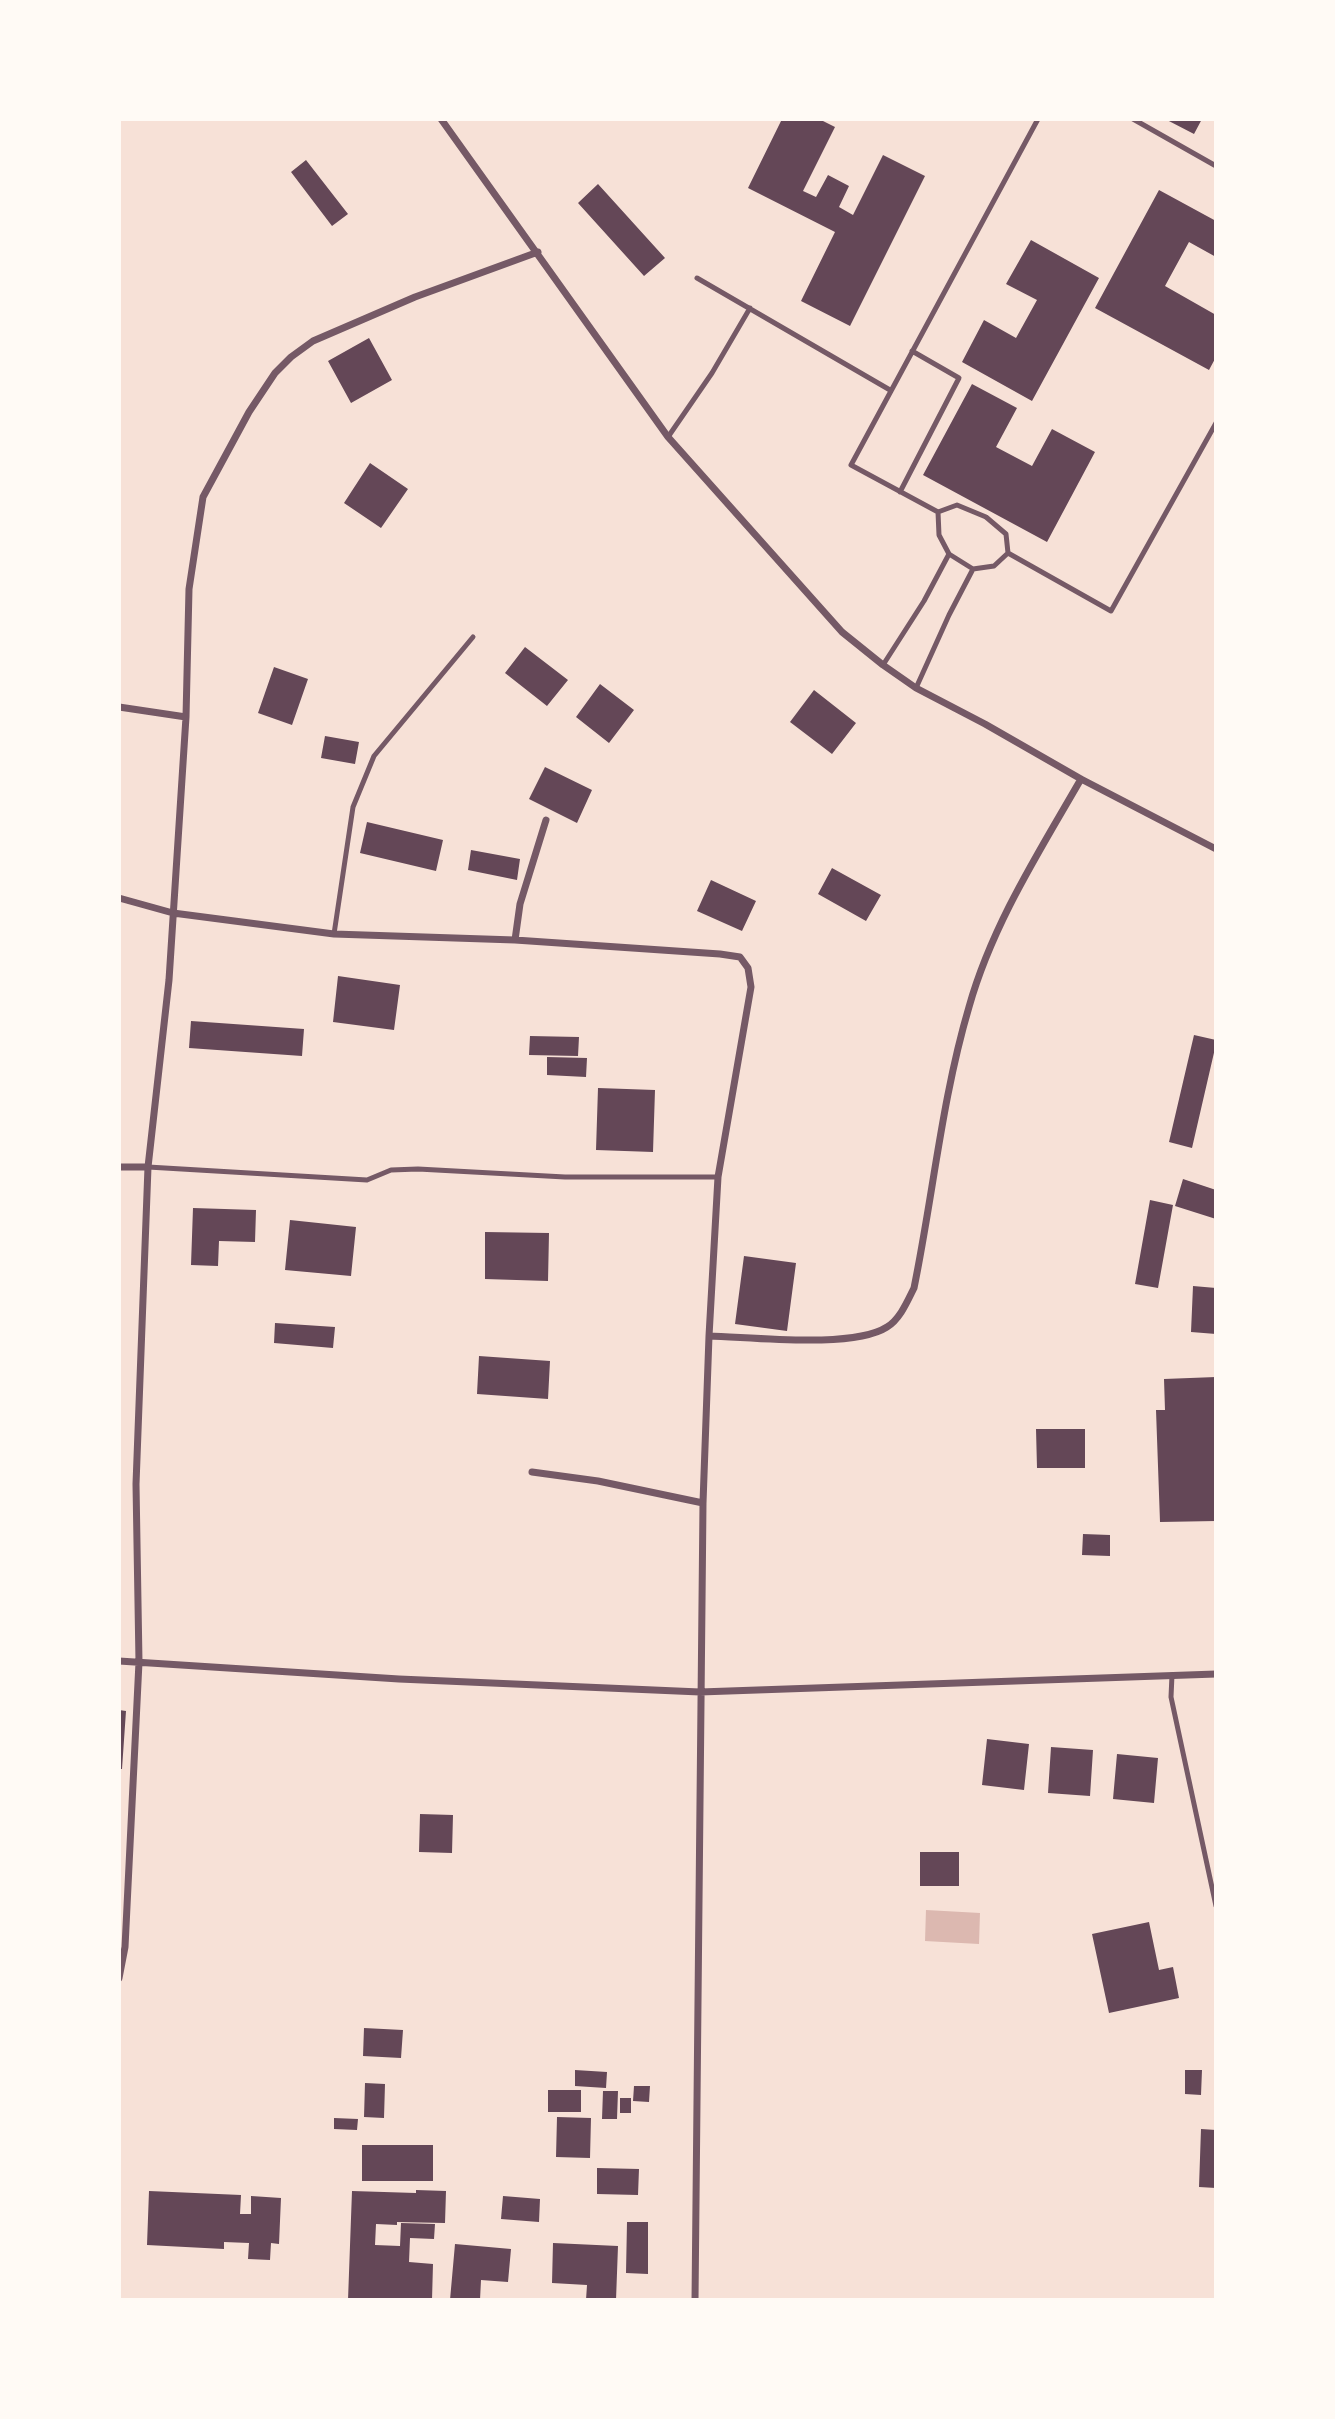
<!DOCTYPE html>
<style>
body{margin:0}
#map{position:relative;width:1335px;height:2419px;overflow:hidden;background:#f7e1d7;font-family:"DM Sans",sans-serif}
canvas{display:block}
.frame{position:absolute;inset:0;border:121px solid #fffaf5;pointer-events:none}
</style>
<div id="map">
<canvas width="1335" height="2419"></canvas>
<div class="frame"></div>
</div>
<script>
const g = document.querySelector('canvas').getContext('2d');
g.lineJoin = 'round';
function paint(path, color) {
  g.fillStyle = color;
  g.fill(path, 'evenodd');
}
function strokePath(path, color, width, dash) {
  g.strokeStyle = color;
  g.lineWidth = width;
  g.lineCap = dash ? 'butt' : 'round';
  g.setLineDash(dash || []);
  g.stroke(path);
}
const water = new Path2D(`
 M 926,1910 L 980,1913 L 979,1944 L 925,1941 Z`);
const building = new Path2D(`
 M 782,119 L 819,119 L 835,127 L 803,191 L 816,197 L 828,175 L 849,186 L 839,207 L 853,215 L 883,155 L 925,176 L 850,326 L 801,301 L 835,232 L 748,188 Z
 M 1165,119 L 1202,119 L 1194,134 Z
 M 306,160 L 348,214 L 332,226 L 291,172 Z
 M 598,184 L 665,258 L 644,276 L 578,203 Z
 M 1159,190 L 1216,221 L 1216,257 L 1189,242 L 1165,286 L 1216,315 L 1216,357 L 1209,370 L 1095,308 Z
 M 1031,240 L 1099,278 L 1032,401 L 962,362 L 984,320 L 1016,338 L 1037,300 L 1006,284 Z
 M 369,338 L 392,380 L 351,403 L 328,361 Z
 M 972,384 L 1017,408 L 996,447 L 1032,466 L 1052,429 L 1095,452 L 1047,542 L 923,475 Z
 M 370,463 L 408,489 L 381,528 L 344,503 Z
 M 525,647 L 568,680 L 547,706 L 505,673 Z
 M 274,667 L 308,679 L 292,725 L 258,713 Z
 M 600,684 L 634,710 L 609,743 L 576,717 Z
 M 814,690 L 856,723 L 832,754 L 790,722 Z
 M 325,736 L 359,742 L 355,764 L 321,758 Z
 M 545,767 L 592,790 L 577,823 L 529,799 Z
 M 367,822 L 443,840 L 436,871 L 360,853 Z
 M 471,850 L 520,859 L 517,880 L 468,870 Z
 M 832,868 L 881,895 L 866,921 L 818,894 Z
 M 711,880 L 756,901 L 742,931 L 697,911 Z
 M 338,976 L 400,985 L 394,1030 L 333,1022 Z
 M 191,1021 L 304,1029 L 302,1056 L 189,1048 Z
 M 1194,1035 L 1216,1040 L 1216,1044 L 1192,1148 L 1169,1142 Z
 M 530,1036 L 579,1037 L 578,1056 L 529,1055 Z
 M 547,1057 L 587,1058 L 586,1077 L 547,1075 Z
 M 598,1088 L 655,1090 L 653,1152 L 596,1150 Z
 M 1183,1179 L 1216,1190 L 1216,1219 L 1175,1206 Z
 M 1150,1200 L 1173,1205 L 1158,1288 L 1135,1284 Z
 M 193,1208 L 256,1210 L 255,1242 L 219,1241 L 218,1266 L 191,1265 Z
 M 290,1220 L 356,1227 L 351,1276 L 285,1270 Z
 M 485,1232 L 549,1233 L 548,1281 L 485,1279 Z
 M 744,1256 L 796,1263 L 787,1331 L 735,1324 Z
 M 1193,1286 L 1216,1288 L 1216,1334 L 1191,1332 Z
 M 275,1323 L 335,1327 L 333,1348 L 274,1343 Z
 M 479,1356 L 550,1361 L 548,1399 L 477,1394 Z
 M 1216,1377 L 1216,1521 L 1160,1522 L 1156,1410 L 1165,1410 L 1164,1379 Z
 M 1036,1429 L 1085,1429 L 1085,1468 L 1037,1468 Z
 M 1083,1534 L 1110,1535 L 1110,1556 L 1082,1555 Z
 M 119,1710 L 126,1711 L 122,1769 L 119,1769 Z
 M 987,1739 L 1029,1744 L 1024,1790 L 982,1785 Z
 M 1051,1747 L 1093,1750 L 1090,1796 L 1048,1793 Z
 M 1117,1754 L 1158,1758 L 1154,1803 L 1113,1799 Z
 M 420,1814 L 453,1815 L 452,1853 L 419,1852 Z
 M 920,1852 L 959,1852 L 959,1886 L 920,1886 Z
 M 1149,1922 L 1159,1970 L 1173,1967 L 1179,1998 L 1109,2013 L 1092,1934 Z
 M 364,2028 L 403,2030 L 401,2058 L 363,2056 Z
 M 575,2070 L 607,2072 L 606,2088 L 575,2086 Z
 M 1185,2070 L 1202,2070 L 1201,2095 L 1185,2094 Z
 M 365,2083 L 385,2084 L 384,2118 L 364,2117 Z
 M 634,2086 L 650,2086 L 649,2102 L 633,2101 Z
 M 548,2090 L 581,2090 L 581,2112 L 548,2112 Z
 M 603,2091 L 618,2091 L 617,2119 L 602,2119 Z
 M 620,2098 L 631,2098 L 631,2113 L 620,2113 Z
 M 557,2117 L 591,2118 L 590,2158 L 556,2157 Z
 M 334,2118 L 358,2119 L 357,2130 L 334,2129 Z
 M 1201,2129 L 1216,2130 L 1216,2188 L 1199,2187 Z
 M 362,2145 L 433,2145 L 433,2181 L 362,2181 Z
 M 597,2168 L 639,2169 L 638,2195 L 597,2194 Z
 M 416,2190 L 446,2191 L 445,2223 L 397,2222 L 397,2225 L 376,2224 L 375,2245 L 400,2246 L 401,2223 L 435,2224 L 434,2239 L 410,2238 L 409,2262 L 433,2264 L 432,2300 L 348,2300 L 352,2191 L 416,2193 Z
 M 149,2191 L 241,2195 L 240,2214 L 251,2214 L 251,2196 L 281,2198 L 279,2244 L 271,2243 L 270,2260 L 248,2259 L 249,2243 L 224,2242 L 224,2249 L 147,2245 Z
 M 503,2196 L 540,2199 L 539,2222 L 501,2219 Z
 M 627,2222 L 648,2222 L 648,2274 L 626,2273 Z
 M 553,2243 L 618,2246 L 616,2300 L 586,2300 L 587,2285 L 552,2283 Z
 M 455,2244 L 511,2249 L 508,2282 L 481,2280 L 480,2300 L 450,2300 Z`);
const service = new Path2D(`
 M 1133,119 L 1216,166
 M 697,278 L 890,390
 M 668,437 L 712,373 L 750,308
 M 900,492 L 959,378 L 912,351
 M 938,512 L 939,535 L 949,554 L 973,569 L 994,566 L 1008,553 L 1006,534 L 986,517 L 957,505 L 938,512 L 851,465 L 1038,119
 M 1008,553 L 1111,611 L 1216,423
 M 883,665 L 924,601 L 949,554
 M 916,688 L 949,615 L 973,569
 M 334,934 L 353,807 L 374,756 L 473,637
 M 148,1167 L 367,1180 L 391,1170 L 418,1169 L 565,1177 L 718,1177
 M 1172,1675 L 1171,1697 L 1216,1906`);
const minor = new Path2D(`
 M 441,119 L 668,437 L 842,632 L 883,665 L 916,688 L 985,724 L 1081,779 L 1216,849
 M 119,707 L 186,717
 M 119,898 L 173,913 L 334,934 L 515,940 L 720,954 L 740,957 L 748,968 L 751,987 L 718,1177 L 709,1336 L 703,1503 L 695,2300
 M 515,940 L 520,904 L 546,820
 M 119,1167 L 148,1167
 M 709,1336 C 751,1337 853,1349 887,1327 C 900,1319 907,1302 914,1288 C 933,1195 942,1098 969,1007 C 992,925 1039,852 1081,779
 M 532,1472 L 598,1481 L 703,1503
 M 119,1661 L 399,1679 L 700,1692 L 1216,1674
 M 119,1978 L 125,1947 L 139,1662 L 136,1484 L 148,1167 L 169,980 L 186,717 L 189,589 L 203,497 L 249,412 L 275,373 L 291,357 L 313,341 L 415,297 L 538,252`);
paint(water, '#dcb8b0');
paint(building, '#644757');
strokePath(service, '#755966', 5);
strokePath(minor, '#755966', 7);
</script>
